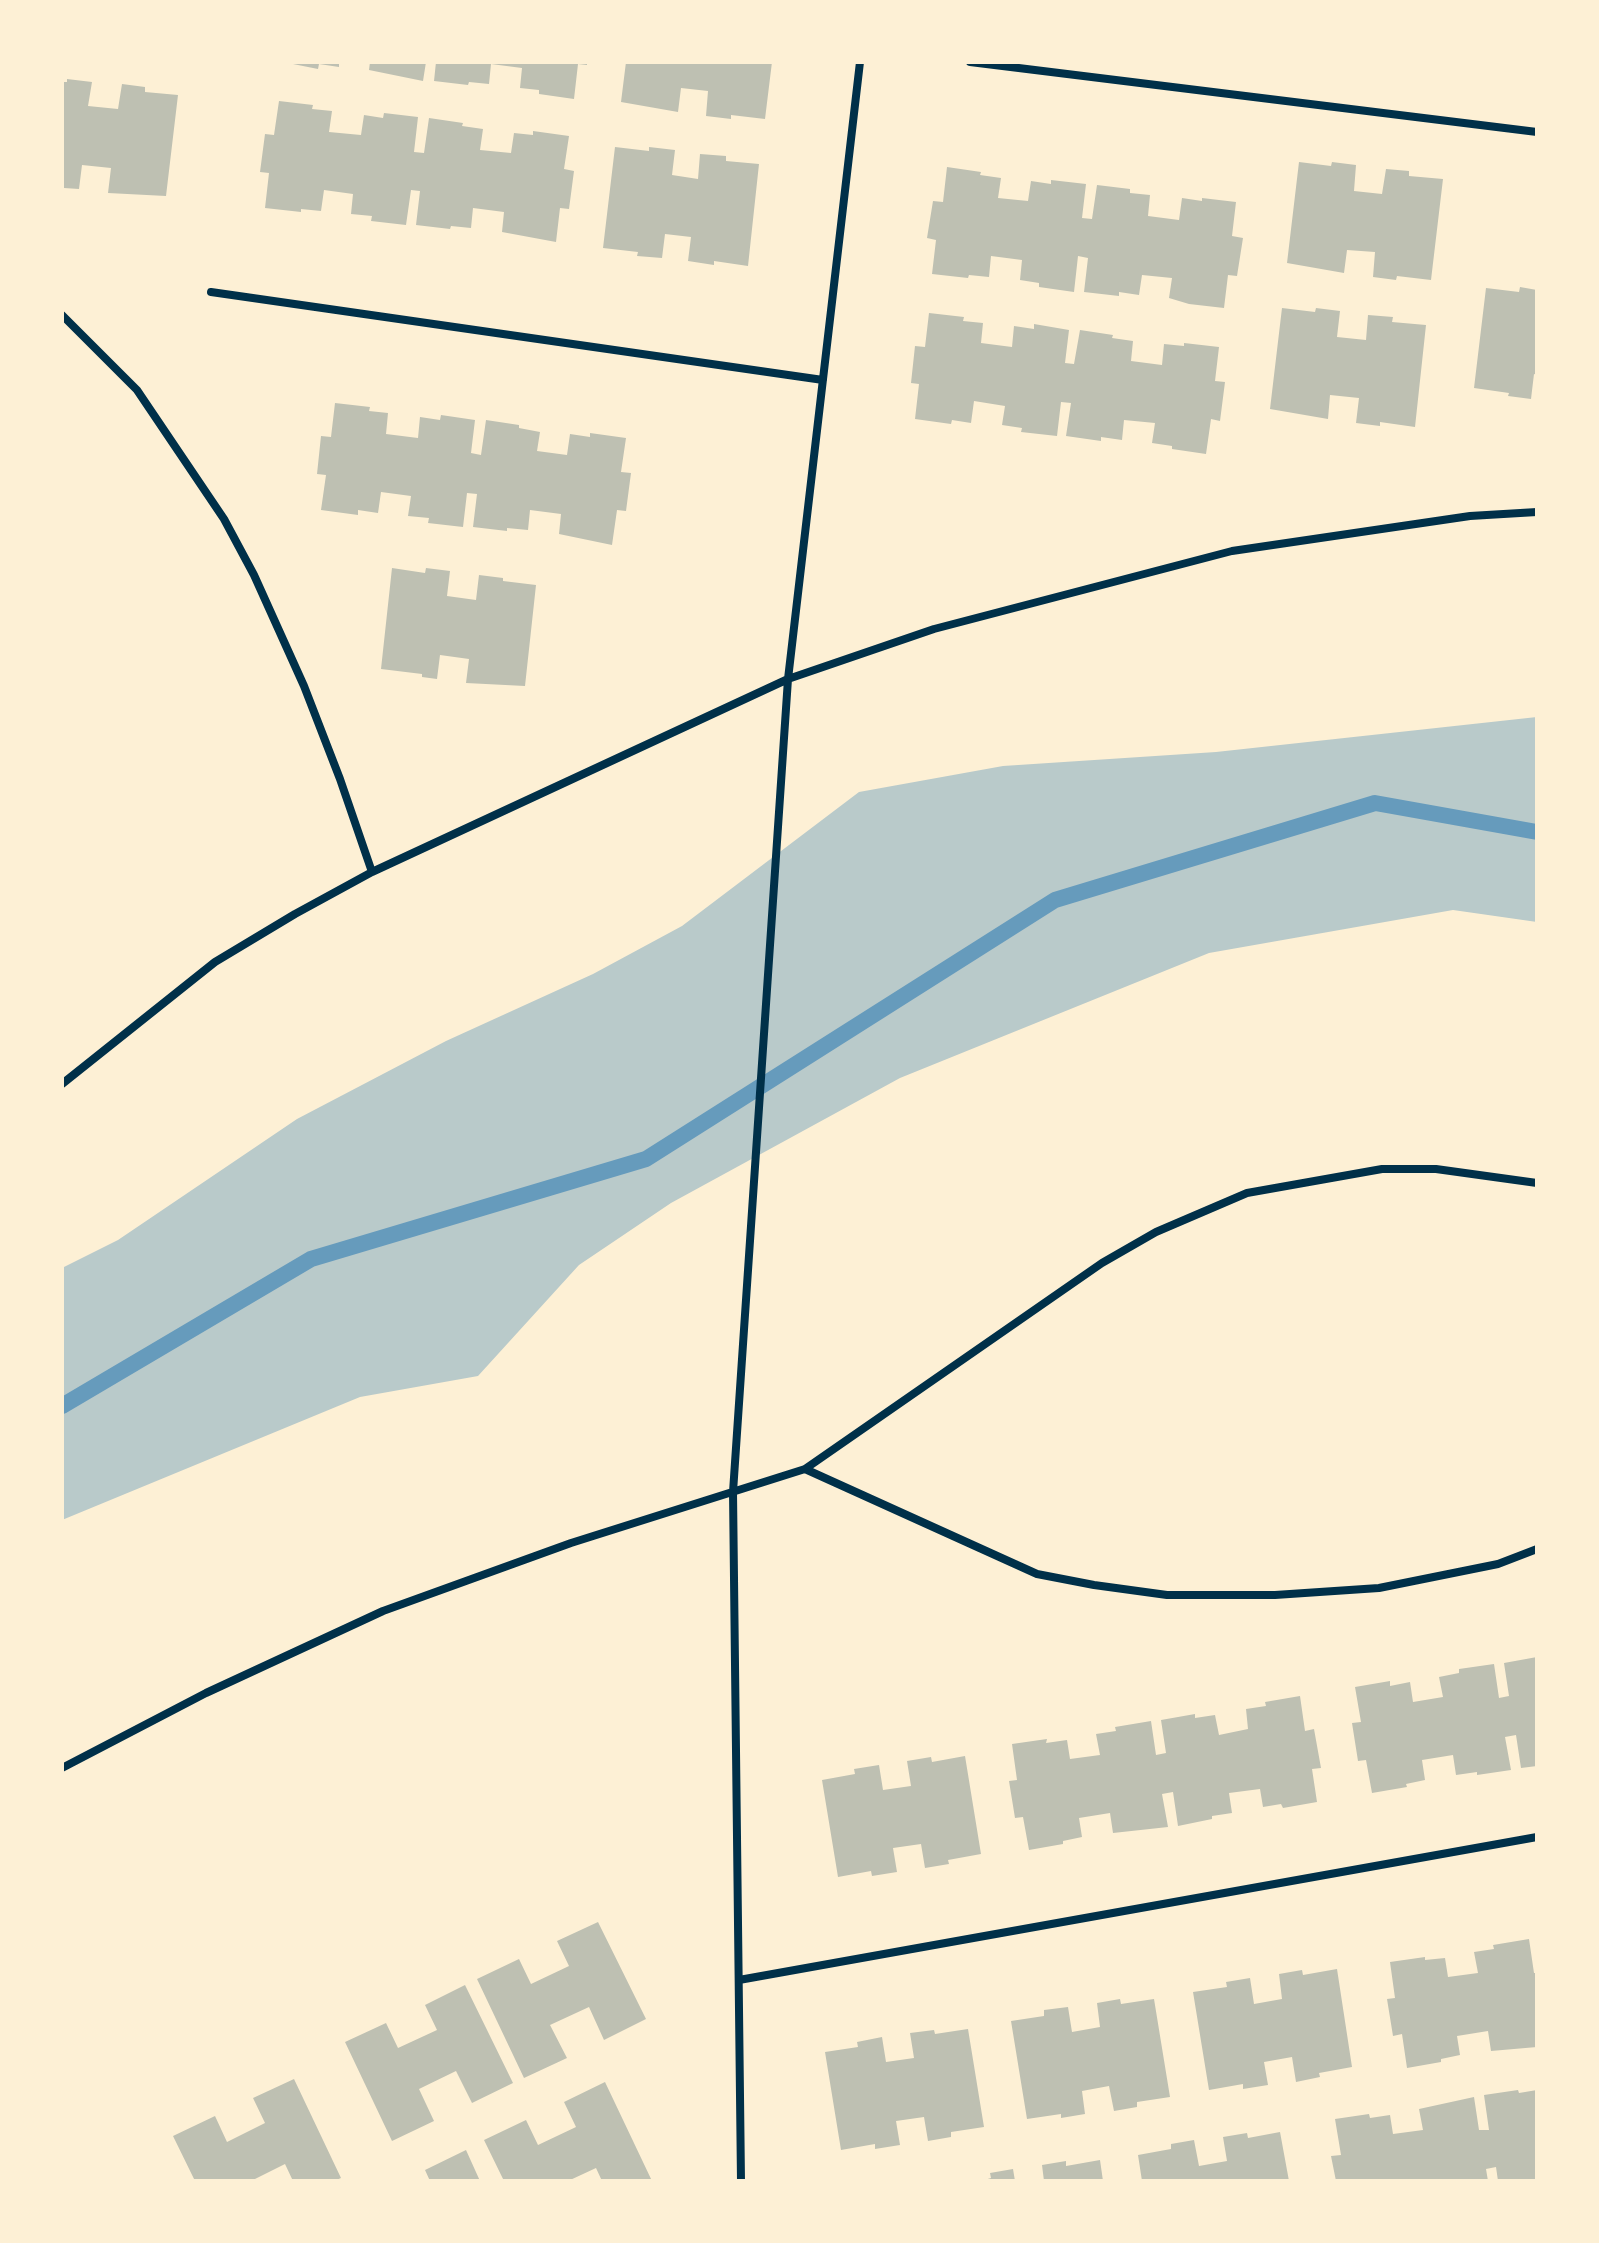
<!DOCTYPE html>
<style>
body{margin:0}
#map{position:relative;width:1599px;height:2243px;overflow:hidden;background:#fdf0d5;font-family:Karla,sans-serif}
canvas{display:block}
.frame{position:absolute;inset:0;border:64px solid #fdf0d5;pointer-events:none}
</style>
<div id="map">
<canvas width="1599" height="2243"></canvas>
<div class="frame"></div>
</div>
<script>
const g = document.querySelector('canvas').getContext('2d');
g.lineJoin = 'round';
function paint(path, color) {
  g.fillStyle = color;
  g.fill(path, 'evenodd');
}
function strokePath(path, color, width, dash) {
  g.strokeStyle = color;
  g.lineWidth = width;
  g.lineCap = dash ? 'butt' : 'round';
  g.setLineDash(dash || []);
  g.stroke(path);
}
const green = new Path2D(`
 M 1537,717 L 1537,922 L 1453,910 L 1209,953 L 900,1078 L 671,1203 L 579,1265 L 478,1376 L 360,1397 L 62,1520 L 62,1268 L 118,1240 L 297,1119 L 446,1041 L 593,974 L 682,926 L 859,792 L 1003,766 L 1216,752 Z`);
const stream = new Path2D(`
 M 62,1406 L 311,1259 L 646,1159 L 1055,900 L 1375,803 L 1537,832`);
const building = new Path2D(`
 M 283,62 L 339,62 L 339,67 L 319,64 L 318,69 Z
 M 370,62 L 426,62 L 423,81 L 369,70 Z
 M 436,62 L 587,62 L 587,65 L 578,64 L 574,99 L 539,94 L 539,90 L 520,88 L 522,68 L 491,64 L 489,84 L 469,82 L 468,85 L 434,81 Z
 M 626,62 L 772,62 L 765,119 L 731,115 L 731,119 L 706,116 L 708,91 L 681,88 L 678,112 L 621,102 Z
 M 67,79 L 92,82 L 88,106 L 118,109 L 122,84 L 145,87 L 145,92 L 178,95 L 166,196 L 108,193 L 111,168 L 82,165 L 79,189 L 64,188 L 62,82 L 67,82 Z
 M 279,101 L 313,105 L 312,109 L 332,111 L 329,132 L 361,135 L 364,115 L 383,118 L 384,113 L 418,117 L 414,152 L 424,153 L 429,118 L 463,123 L 462,126 L 483,129 L 480,150 L 511,153 L 514,133 L 533,135 L 533,131 L 569,136 L 564,169 L 574,171 L 569,209 L 560,208 L 556,242 L 502,232 L 504,212 L 473,208 L 471,228 L 451,226 L 450,229 L 416,225 L 420,191 L 411,190 L 406,225 L 371,221 L 372,216 L 351,214 L 353,194 L 324,190 L 321,211 L 301,209 L 301,212 L 265,208 L 269,173 L 260,172 L 265,134 L 274,135 Z
 M 615,147 L 649,151 L 649,147 L 675,150 L 672,175 L 698,179 L 700,154 L 726,156 L 726,161 L 759,164 L 748,266 L 714,261 L 714,265 L 688,261 L 691,237 L 665,234 L 662,258 L 637,256 L 638,252 L 603,248 Z
 M 1299,162 L 1331,166 L 1332,162 L 1356,165 L 1354,191 L 1382,194 L 1386,169 L 1409,171 L 1409,176 L 1443,179 L 1431,280 L 1397,276 L 1396,280 L 1373,277 L 1375,252 L 1347,250 L 1344,273 L 1287,263 Z
 M 947,167 L 981,172 L 980,175 L 1001,178 L 998,198 L 1028,201 L 1031,181 L 1051,184 L 1051,180 L 1086,184 L 1082,218 L 1092,219 L 1097,185 L 1130,189 L 1130,193 L 1150,195 L 1148,216 L 1179,220 L 1182,198 L 1202,201 L 1202,198 L 1236,202 L 1232,236 L 1243,238 L 1237,276 L 1228,275 L 1224,308 L 1189,304 L 1169,298 L 1172,278 L 1142,275 L 1139,295 L 1119,292 L 1119,296 L 1084,292 L 1088,258 L 1078,256 L 1074,292 L 1039,287 L 1039,283 L 1020,280 L 1022,260 L 991,256 L 989,277 L 969,275 L 968,278 L 932,274 L 936,240 L 927,238 L 933,201 L 943,202 Z
 M 1520,287 L 1537,290 L 1537,375 L 1534,374 L 1531,399 L 1508,396 L 1509,393 L 1474,388 L 1486,288 L 1519,292 Z
 M 1282,308 L 1315,312 L 1316,308 L 1340,311 L 1337,337 L 1366,340 L 1368,315 L 1393,317 L 1392,322 L 1426,325 L 1415,427 L 1380,422 L 1380,426 L 1356,423 L 1359,398 L 1330,395 L 1328,419 L 1270,409 Z
 M 929,313 L 964,317 L 963,321 L 983,323 L 981,343 L 1012,347 L 1014,326 L 1034,329 L 1034,324 L 1069,330 L 1065,363 L 1074,364 L 1080,330 L 1113,335 L 1112,338 L 1133,341 L 1131,361 L 1162,365 L 1164,344 L 1184,346 L 1184,343 L 1219,347 L 1215,381 L 1225,382 L 1220,421 L 1211,419 L 1206,454 L 1172,449 L 1172,446 L 1152,443 L 1155,423 L 1124,420 L 1122,440 L 1101,437 L 1101,441 L 1066,436 L 1071,403 L 1061,402 L 1057,436 L 1021,432 L 1022,428 L 1002,425 L 1005,406 L 974,401 L 971,423 L 952,420 L 951,424 L 915,419 L 919,384 L 911,383 L 915,346 L 925,347 Z
 M 335,403 L 370,407 L 369,411 L 388,413 L 386,434 L 418,438 L 420,417 L 440,420 L 441,415 L 475,420 L 471,453 L 481,455 L 486,420 L 519,425 L 519,428 L 540,432 L 537,451 L 567,455 L 570,434 L 590,437 L 590,433 L 626,438 L 621,472 L 631,473 L 626,511 L 617,510 L 612,545 L 559,534 L 561,514 L 530,510 L 528,530 L 507,528 L 507,531 L 473,527 L 477,494 L 467,493 L 463,527 L 428,523 L 429,518 L 408,516 L 411,496 L 381,492 L 378,513 L 358,510 L 358,515 L 321,510 L 326,475 L 317,474 L 321,436 L 331,437 Z
 M 392,568 L 425,573 L 426,568 L 450,571 L 447,596 L 476,600 L 479,575 L 503,578 L 503,581 L 536,585 L 525,686 L 466,683 L 469,659 L 440,655 L 437,679 L 422,677 L 422,674 L 381,669 Z
 M 1537,1657 L 1537,1766 L 1521,1768 L 1516,1735 L 1505,1737 L 1511,1770 L 1477,1775 L 1477,1772 L 1456,1775 L 1453,1755 L 1422,1760 L 1425,1780 L 1406,1784 L 1407,1787 L 1372,1793 L 1366,1760 L 1358,1761 L 1352,1723 L 1361,1722 L 1355,1687 L 1390,1681 L 1390,1686 L 1410,1682 L 1413,1702 L 1443,1697 L 1439,1677 L 1459,1673 L 1459,1669 L 1494,1664 L 1499,1698 L 1509,1696 L 1504,1663 Z
 M 1300,1696 L 1305,1731 L 1314,1729 L 1321,1768 L 1312,1769 L 1317,1802 L 1283,1808 L 1281,1804 L 1263,1807 L 1260,1789 L 1229,1793 L 1232,1813 L 1212,1816 L 1212,1819 L 1178,1826 L 1173,1792 L 1162,1794 L 1168,1827 L 1113,1833 L 1110,1813 L 1079,1818 L 1082,1837 L 1063,1841 L 1063,1844 L 1029,1850 L 1023,1817 L 1015,1818 L 1009,1781 L 1017,1780 L 1012,1744 L 1047,1739 L 1046,1743 L 1067,1740 L 1070,1759 L 1100,1755 L 1096,1734 L 1116,1731 L 1115,1727 L 1151,1721 L 1156,1755 L 1166,1753 L 1161,1720 L 1195,1714 L 1195,1718 L 1215,1715 L 1219,1735 L 1248,1729 L 1246,1709 L 1266,1706 L 1265,1702 Z
 M 965,1756 L 981,1854 L 948,1860 L 949,1864 L 925,1868 L 921,1844 L 893,1848 L 897,1872 L 872,1876 L 871,1871 L 838,1877 L 822,1780 L 855,1774 L 854,1769 L 879,1765 L 883,1790 L 911,1786 L 907,1761 L 931,1757 L 932,1762 Z
 M 598,1922 L 646,2019 L 604,2040 L 589,2007 L 550,2025 L 567,2058 L 524,2078 L 477,1979 L 519,1959 L 531,1984 L 569,1966 L 557,1941 Z
 M 1529,1939 L 1534,1973 L 1537,1973 L 1537,2047 L 1491,2051 L 1488,2031 L 1457,2036 L 1460,2055 L 1441,2059 L 1441,2062 L 1407,2068 L 1402,2034 L 1393,2036 L 1387,1999 L 1395,1998 L 1390,1962 L 1425,1957 L 1425,1960 L 1445,1958 L 1448,1977 L 1478,1973 L 1474,1952 L 1494,1949 L 1493,1945 Z
 M 1337,1969 L 1352,2067 L 1319,2073 L 1320,2077 L 1296,2082 L 1292,2057 L 1264,2062 L 1268,2085 L 1243,2089 L 1243,2084 L 1209,2090 L 1193,1992 L 1227,1987 L 1226,1982 L 1250,1978 L 1254,2004 L 1282,1999 L 1279,1974 L 1302,1970 L 1303,1975 Z
 M 465,1985 L 513,2083 L 472,2103 L 456,2071 L 419,2089 L 434,2121 L 392,2141 L 345,2042 L 386,2023 L 398,2048 L 437,2030 L 425,2005 Z
 M 1120,1999 L 1121,2004 L 1154,1999 L 1170,2097 L 1137,2102 L 1137,2107 L 1114,2111 L 1109,2086 L 1082,2091 L 1085,2114 L 1061,2118 L 1061,2114 L 1027,2119 L 1011,2021 L 1044,2016 L 1044,2010 L 1068,2007 L 1072,2032 L 1100,2027 L 1097,2003 Z
 M 968,2029 L 984,2127 L 951,2132 L 951,2137 L 928,2141 L 924,2117 L 896,2121 L 900,2145 L 875,2149 L 875,2144 L 841,2150 L 825,2052 L 858,2047 L 857,2042 L 882,2037 L 886,2062 L 914,2058 L 910,2033 L 934,2030 L 935,2034 Z
 M 294,2079 L 341,2178 L 334,2181 L 293,2181 L 285,2164 L 251,2181 L 195,2181 L 173,2136 L 215,2116 L 227,2142 L 265,2123 L 253,2098 Z
 M 605,2082 L 652,2181 L 602,2181 L 596,2168 L 568,2181 L 504,2181 L 484,2140 L 526,2120 L 538,2145 L 576,2127 L 564,2102 Z
 M 1518,2090 L 1519,2093 L 1537,2090 L 1537,2181 L 1498,2181 L 1496,2167 L 1486,2169 L 1488,2181 L 1336,2181 L 1331,2156 L 1341,2155 L 1335,2119 L 1369,2114 L 1370,2118 L 1390,2115 L 1393,2134 L 1423,2130 L 1419,2109 L 1474,2097 L 1479,2130 L 1489,2130 L 1484,2095 Z
 M 1280,2132 L 1289,2181 L 1142,2181 L 1138,2155 L 1171,2149 L 1171,2144 L 1194,2140 L 1199,2166 L 1227,2161 L 1223,2137 L 1247,2133 L 1248,2138 Z
 M 466,2150 L 480,2181 L 430,2181 L 425,2170 Z
 M 1100,2160 L 1103,2181 L 1044,2181 L 1042,2165 L 1066,2161 L 1066,2166 Z
 M 1013,2169 L 1015,2181 L 981,2181 L 991,2178 L 990,2173 Z`);
const minor = new Path2D(`
 M 970,62 L 1537,132
 M 211,292 L 823,380
 M 62,315 L 137,390 L 224,519 L 254,575 L 304,686 L 340,779 L 372,872
 M 62,1084 L 215,962 L 295,914 L 372,872 L 788,679 L 934,629 L 1232,551 L 1470,516 L 1537,512
 M 805,1469 L 1037,1574 L 1094,1585 L 1167,1595 L 1275,1595 L 1379,1588 L 1498,1564 L 1537,1549
 M 62,1768 L 206,1693 L 383,1611 L 571,1543 L 805,1469 L 1102,1263 L 1156,1232 L 1247,1193 L 1382,1169 L 1436,1169 L 1537,1183
 M 739,1980 L 1537,1837
 M 741,2181 L 733,1492 L 788,679 L 860,62`);
paint(green, '#b9caca');
strokePath(stream, '#669bbc', 16);
paint(building, '#bec0b2');
strokePath(minor, '#003049', 8);
</script>
